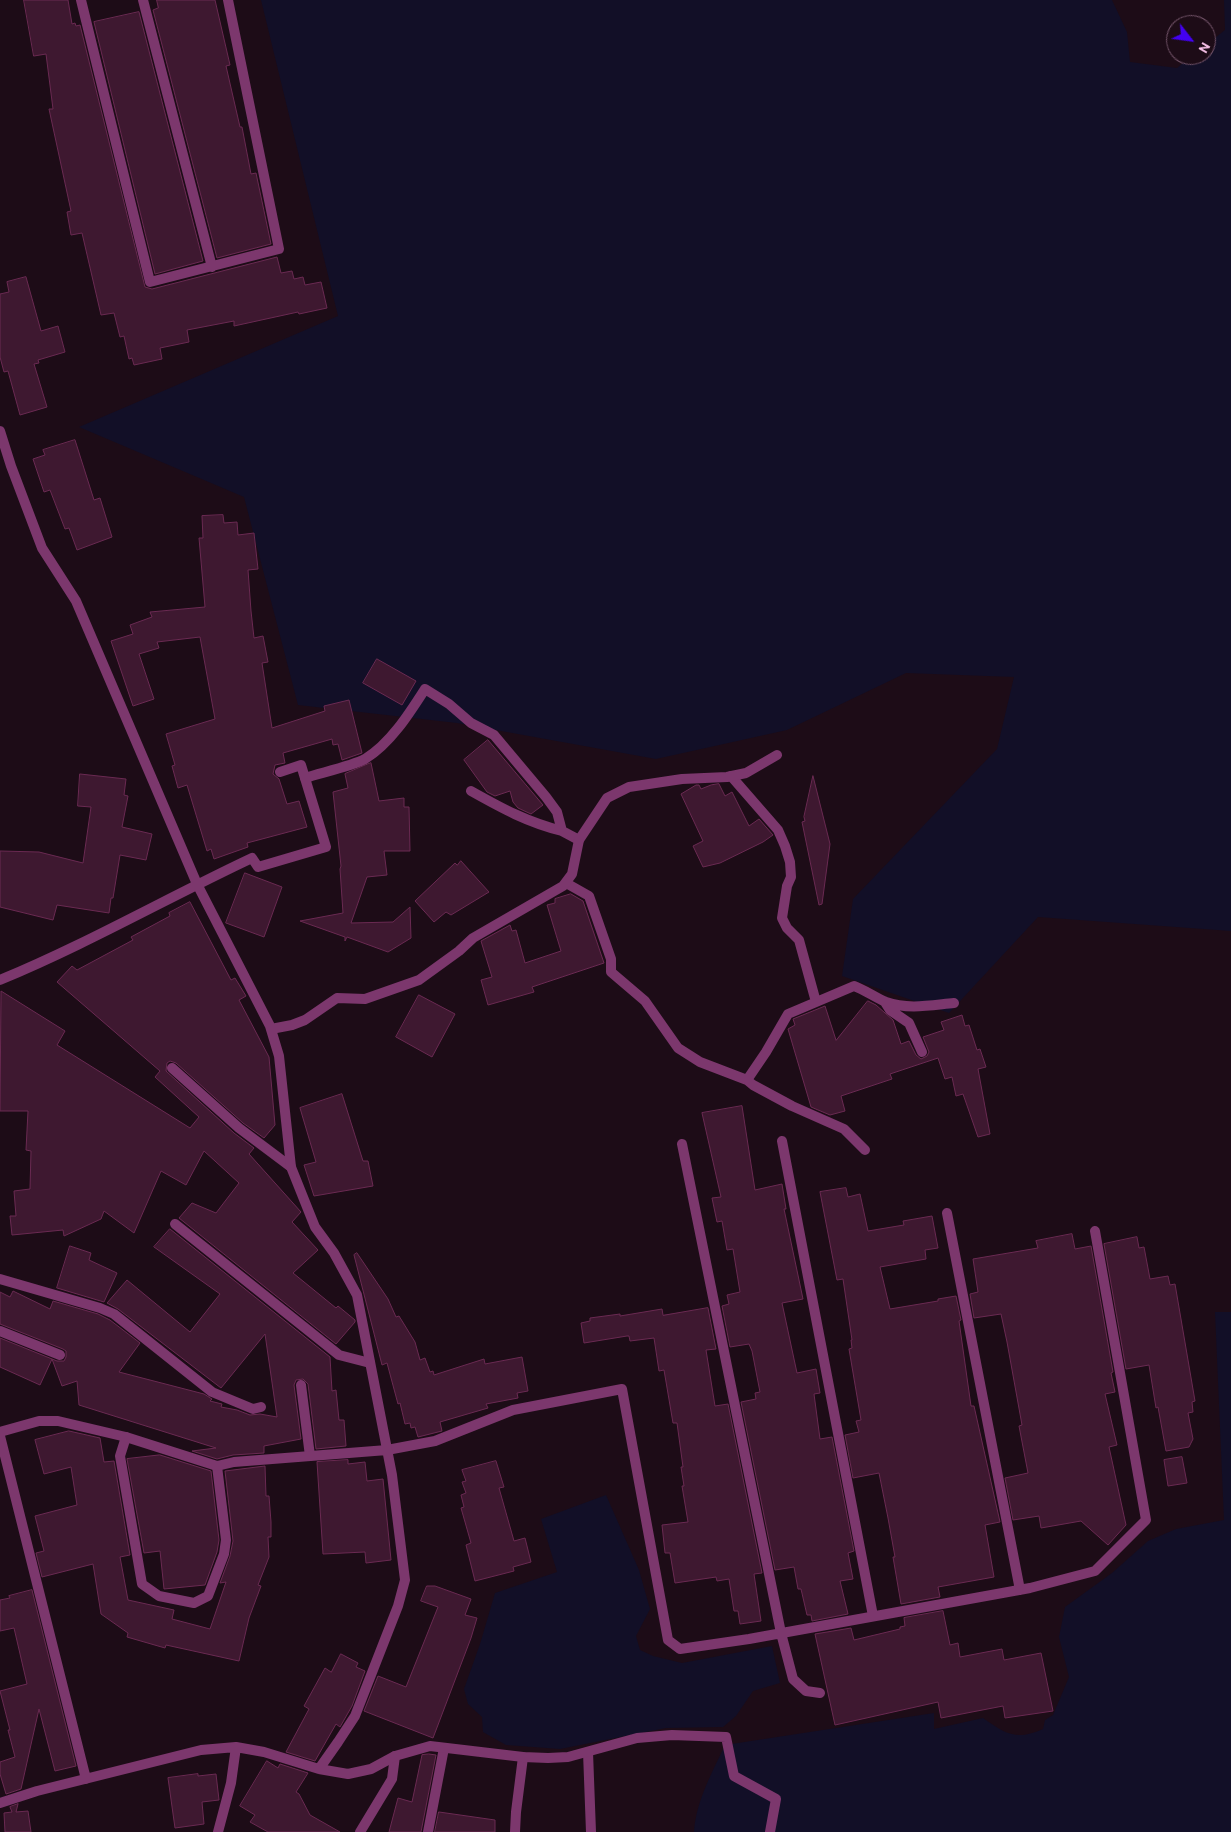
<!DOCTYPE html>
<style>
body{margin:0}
#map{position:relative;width:1231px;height:1832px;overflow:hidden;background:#1d0c17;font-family:Overpass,sans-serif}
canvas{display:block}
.north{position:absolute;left:1166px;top:15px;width:50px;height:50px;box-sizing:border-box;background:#1d0c17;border:1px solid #77576d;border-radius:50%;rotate:120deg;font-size:14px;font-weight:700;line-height:20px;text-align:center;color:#ffc8ef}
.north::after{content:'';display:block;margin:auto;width:18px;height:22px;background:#4301f1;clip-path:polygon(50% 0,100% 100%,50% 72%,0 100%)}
</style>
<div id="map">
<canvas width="1231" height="1832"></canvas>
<div class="north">N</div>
</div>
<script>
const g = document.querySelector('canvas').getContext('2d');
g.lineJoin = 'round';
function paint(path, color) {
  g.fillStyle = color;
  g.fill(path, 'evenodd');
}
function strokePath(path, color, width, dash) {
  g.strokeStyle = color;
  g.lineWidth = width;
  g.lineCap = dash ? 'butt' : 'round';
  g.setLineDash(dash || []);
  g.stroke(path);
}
const green = new Path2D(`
 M 261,0 L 1112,0 L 1127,32 L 1130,62 L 1177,68 L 1193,55 L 1206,55 L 1206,45 L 1225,30 L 1224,0 L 1231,0 L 1231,931 L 1038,917 L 949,1013 L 842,976 L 853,899 L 997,749 L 1014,677 L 906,673 L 787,730 L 656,759 L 457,723 L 298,705 L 244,497 L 79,427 L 338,316 Z
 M 1215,1312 L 1231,1312 L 1231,1832 L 694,1832 C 696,1801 712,1773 725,1745 L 934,1713 L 934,1729 L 983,1718 C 1006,1734 1016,1741 1043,1729 L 1045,1720 L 1053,1715 L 1069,1677 L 1059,1637 L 1065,1607 L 1112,1573 L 1148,1541 L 1176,1529 L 1224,1520 Z
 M 606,1495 L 639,1570 L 650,1609 L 636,1636 L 640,1650 L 653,1656 L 682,1663 L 772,1646 L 780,1683 L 753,1691 L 736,1716 L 723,1727 L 666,1728 L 560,1749 L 506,1745 L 483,1732 L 482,1717 L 468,1704 L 464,1689 L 480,1644 L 495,1593 L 557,1572 L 541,1519 Z`);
const building = new Path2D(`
 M 24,0 L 68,0 L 72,24 L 75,23 L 76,26 L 80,25 L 145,287 L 152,289 L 277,257 L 281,273 L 292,271 L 294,279 L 303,277 L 305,285 L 321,282 L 327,308 L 299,314 L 298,312 L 234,326 L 234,321 L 187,330 L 189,342 L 160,348 L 162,359 L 134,365 L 132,358 L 129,359 L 124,336 L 120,337 L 114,313 L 101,315 L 82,233 L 71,235 L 67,212 L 71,211 L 49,109 L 53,109 L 46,54 L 34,56 Z
 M 157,0 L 215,0 L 230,65 L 226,66 L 240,127 L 242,127 L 251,174 L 256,173 L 271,244 L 217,258 L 153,10 L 158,8 Z
 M 139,12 L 203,261 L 155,274 L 94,22 Z
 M 26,277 L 41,331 L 58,326 L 65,352 L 38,360 L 39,363 L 34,364 L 47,407 L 20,415 L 8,371 L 4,372 L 0,357 L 0,294 L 9,292 L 7,282 Z
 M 75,440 L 94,500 L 100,498 L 112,537 L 77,550 L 69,528 L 65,529 L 50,490 L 44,492 L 33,459 L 45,455 L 43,450 Z
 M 223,515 L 224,523 L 237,522 L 238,535 L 254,533 L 258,569 L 248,570 L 251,611 L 254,638 L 263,636 L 268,662 L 262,663 L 272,728 L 325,711 L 324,706 L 349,700 L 362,753 L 342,760 L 338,744 L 333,745 L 332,739 L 283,753 L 285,763 L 275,765 L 273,774 L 279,779 L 287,804 L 299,801 L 307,827 L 247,843 L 248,847 L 214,859 L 211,849 L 207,851 L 187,785 L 178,788 L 172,766 L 175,765 L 166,734 L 215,719 L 200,637 L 157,642 L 159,648 L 139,654 L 154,699 L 133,706 L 111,641 L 133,634 L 130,625 L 152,617 L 150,612 L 205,607 L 199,538 L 203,538 L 202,516 Z
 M 377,659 L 416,681 L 402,705 L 363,683 Z
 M 488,740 L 543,805 L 531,814 L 518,808 L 513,802 L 510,791 L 495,796 L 487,792 L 464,760 Z
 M 371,763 L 379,801 L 404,798 L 404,807 L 409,807 L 410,851 L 384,851 L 387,875 L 367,877 L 351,923 L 393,922 L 410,907 L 411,938 L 388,952 L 347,937 L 345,941 L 345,937 L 300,921 L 343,913 L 340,869 L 341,866 L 333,792 L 348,788 L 345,774 Z
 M 80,774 L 126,779 L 124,795 L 128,796 L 122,827 L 152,834 L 146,860 L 120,855 L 113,898 L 111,898 L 109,913 L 57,905 L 53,920 L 0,907 L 0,851 L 39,852 L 83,863 L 91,807 L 78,806 Z
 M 813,776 L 830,844 L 822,904 L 819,905 L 802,822 L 805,821 L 804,817 Z
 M 719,784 L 725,796 L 732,792 L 749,826 L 759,819 L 773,835 L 763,842 L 720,863 L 703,867 L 693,846 L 703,841 L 681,794 L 696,785 L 699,785 L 701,789 L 711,785 Z
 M 461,861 L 489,892 L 451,915 L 446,912 L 434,922 L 415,901 L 455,863 L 457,865 Z
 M 245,873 L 282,887 L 264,937 L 226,923 Z
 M 571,894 L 583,901 L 604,963 L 532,987 L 534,992 L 488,1005 L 481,980 L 492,977 L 481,941 L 510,925 L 512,931 L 516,930 L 525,963 L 561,951 L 547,905 L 555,903 L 555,899 Z
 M 190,902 L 231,980 L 235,978 L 246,996 L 239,1000 L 269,1057 L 275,1125 L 264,1138 L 243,1123 L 176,1063 L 170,1061 L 167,1063 L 166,1071 L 234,1133 L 254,1148 L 249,1154 L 301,1212 L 292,1222 L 318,1250 L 293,1273 L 336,1308 L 338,1306 L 355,1320 L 355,1322 L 336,1344 L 179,1218 L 192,1203 L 216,1213 L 239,1183 L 204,1151 L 186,1185 L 161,1171 L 134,1233 L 104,1211 L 101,1219 L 64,1236 L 63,1230 L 12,1235 L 10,1216 L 16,1216 L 14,1191 L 30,1189 L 31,1151 L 26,1150 L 28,1111 L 0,1111 L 1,991 L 65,1031 L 57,1045 L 190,1128 L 199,1117 L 155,1077 L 160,1071 L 57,982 L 72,966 L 77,970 L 133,940 L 131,937 L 170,916 L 169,913 Z
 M 419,995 L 455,1014 L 432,1057 L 396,1037 Z
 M 868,1001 L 876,1005 L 893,1020 L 901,1044 L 909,1041 L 916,1055 L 921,1059 L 927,1056 L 929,1052 L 923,1037 L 944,1030 L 941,1022 L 962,1015 L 965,1026 L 969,1025 L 977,1050 L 980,1049 L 986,1067 L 978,1069 L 990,1134 L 978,1137 L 963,1094 L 956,1096 L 952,1077 L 945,1079 L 938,1058 L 890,1074 L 892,1079 L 841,1096 L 845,1111 L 830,1115 L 811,1107 L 788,1029 L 795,1025 L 793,1019 L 825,1006 L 836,1040 Z
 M 342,1094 L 363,1161 L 368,1161 L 373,1186 L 314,1196 L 304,1165 L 316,1162 L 300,1108 Z
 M 742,1106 L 755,1190 L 782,1184 L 786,1209 L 784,1209 L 803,1299 L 782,1303 L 797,1373 L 816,1369 L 820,1393 L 814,1394 L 820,1439 L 832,1437 L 854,1551 L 848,1553 L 853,1579 L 840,1581 L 848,1614 L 812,1621 L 811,1615 L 807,1615 L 801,1589 L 798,1589 L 794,1567 L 775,1570 L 741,1402 L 756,1399 L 755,1393 L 760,1392 L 752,1351 L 749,1344 L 730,1347 L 722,1306 L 729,1304 L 727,1295 L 740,1292 L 733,1249 L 727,1250 L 722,1221 L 717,1222 L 712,1198 L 721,1197 L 702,1113 Z
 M 846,1188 L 848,1197 L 860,1194 L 868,1231 L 904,1225 L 903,1221 L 932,1216 L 938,1248 L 925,1250 L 926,1259 L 880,1267 L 890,1309 L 938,1301 L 938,1299 L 956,1296 L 961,1320 L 959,1321 L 971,1406 L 974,1406 L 1000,1522 L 985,1525 L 994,1577 L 938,1587 L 940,1597 L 901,1604 L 893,1557 L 895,1557 L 888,1518 L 879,1473 L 853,1478 L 845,1435 L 859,1432 L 856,1421 L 861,1420 L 849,1349 L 852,1348 L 851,1340 L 852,1340 L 843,1279 L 837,1280 L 820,1192 Z
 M 170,1229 L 330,1357 L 332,1391 L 336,1390 L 339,1420 L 344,1420 L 346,1446 L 316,1449 L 308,1384 L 303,1379 L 296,1380 L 294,1385 L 301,1439 L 264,1446 L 264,1453 L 233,1455 L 217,1459 L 192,1451 L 216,1448 L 79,1405 L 77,1381 L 62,1386 L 52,1359 L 40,1385 L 0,1367 L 0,1338 L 57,1361 L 64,1361 L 66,1357 L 66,1351 L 63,1349 L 0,1324 L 0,1292 L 10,1297 L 13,1291 L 50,1309 L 53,1301 L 98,1314 L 110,1320 L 140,1343 L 119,1372 L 204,1394 L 212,1399 L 210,1401 L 222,1404 L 221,1407 L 237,1410 L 250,1415 L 260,1414 L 277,1417 L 265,1334 L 221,1388 L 118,1309 L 107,1303 L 127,1280 L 190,1332 L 220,1294 L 154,1247 Z
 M 1072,1234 L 1075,1249 L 1091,1246 L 1113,1372 L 1111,1373 L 1115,1392 L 1105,1394 L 1117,1445 L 1109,1447 L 1126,1525 L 1108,1545 L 1081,1521 L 1041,1528 L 1039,1516 L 1013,1520 L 1005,1478 L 1028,1473 L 1019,1426 L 1022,1425 L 1007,1342 L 1001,1314 L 974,1318 L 970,1294 L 978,1292 L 973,1259 L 1038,1248 L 1036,1241 Z
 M 1137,1237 L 1139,1248 L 1144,1247 L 1150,1279 L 1168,1276 L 1170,1285 L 1175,1284 L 1195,1401 L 1192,1402 L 1193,1412 L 1188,1413 L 1193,1439 L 1189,1447 L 1166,1451 L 1158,1407 L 1156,1408 L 1149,1365 L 1126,1369 L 1104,1244 Z
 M 70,1246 L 91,1253 L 89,1260 L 117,1273 L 104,1302 L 57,1288 Z
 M 357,1253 L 388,1299 L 396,1317 L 399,1316 L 415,1342 L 420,1360 L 425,1358 L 430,1372 L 433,1371 L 434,1375 L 484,1359 L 485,1364 L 522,1357 L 528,1391 L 517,1393 L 518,1398 L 486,1404 L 488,1408 L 440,1422 L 442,1431 L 418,1437 L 415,1427 L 411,1428 L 410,1423 L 405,1424 L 400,1403 L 398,1404 L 387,1363 L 382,1365 L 354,1255 Z
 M 708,1308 L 716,1349 L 706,1350 L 715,1406 L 728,1404 L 762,1573 L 754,1574 L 761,1621 L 740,1624 L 738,1611 L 734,1611 L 729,1579 L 717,1581 L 716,1577 L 675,1583 L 670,1553 L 665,1553 L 662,1525 L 688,1522 L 682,1486 L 684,1486 L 681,1467 L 683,1467 L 677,1423 L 673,1423 L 664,1370 L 659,1371 L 654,1338 L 630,1341 L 629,1336 L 627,1336 L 584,1343 L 581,1323 L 590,1321 L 590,1318 L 620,1314 L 620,1316 L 662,1309 L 663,1315 Z
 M 69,1431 L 100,1438 L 104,1462 L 114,1461 L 130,1555 L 120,1557 L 128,1600 L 174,1610 L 172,1619 L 210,1629 L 226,1582 L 220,1583 L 230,1556 L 233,1541 L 225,1471 L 265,1466 L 266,1496 L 269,1496 L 271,1522 L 271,1537 L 268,1537 L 269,1557 L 258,1585 L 261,1586 L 249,1618 L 239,1661 L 166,1645 L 165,1648 L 127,1637 L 128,1633 L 101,1614 L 93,1564 L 42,1577 L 36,1553 L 44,1551 L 35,1516 L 77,1505 L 71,1467 L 44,1474 L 35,1440 Z
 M 160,1455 L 211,1471 L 219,1540 L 217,1552 L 205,1585 L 164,1589 L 160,1551 L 144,1553 L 127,1459 Z
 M 1182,1457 L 1187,1483 L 1168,1486 L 1164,1460 Z
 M 348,1460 L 348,1464 L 365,1462 L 367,1481 L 383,1479 L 391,1560 L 366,1563 L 365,1552 L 323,1554 L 317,1462 Z
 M 496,1461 L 504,1487 L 499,1488 L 514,1541 L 525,1538 L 531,1562 L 513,1567 L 514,1571 L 475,1581 L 466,1545 L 471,1543 L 461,1508 L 464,1507 L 461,1495 L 466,1493 L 462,1482 L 466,1481 L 462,1470 Z
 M 427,1586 L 435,1586 L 471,1599 L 465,1615 L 477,1618 L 471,1638 L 433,1738 L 364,1711 L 378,1676 L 406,1687 L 438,1607 L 421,1601 Z
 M 32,1590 L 76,1766 L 55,1771 L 39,1709 L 21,1789 L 6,1794 L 0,1774 L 0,1762 L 15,1757 L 8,1730 L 10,1730 L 0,1691 L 27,1684 L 14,1628 L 0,1631 L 0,1600 L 10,1598 L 9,1596 Z
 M 943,1611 L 950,1645 L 958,1643 L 960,1657 L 1002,1649 L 1004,1660 L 1041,1653 L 1053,1711 L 1005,1718 L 1003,1706 L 941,1718 L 938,1702 L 835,1725 L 815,1634 L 851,1628 L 854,1640 L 900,1629 L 900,1627 L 905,1626 L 904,1618 Z
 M 341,1654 L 358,1663 L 356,1667 L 365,1671 L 352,1706 L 340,1727 L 336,1724 L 315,1761 L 286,1752 L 309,1709 L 304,1706 L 325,1668 L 331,1672 Z
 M 429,1754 L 436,1755 L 421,1832 L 389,1832 L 398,1798 L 412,1802 L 422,1755 Z
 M 267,1761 L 278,1768 L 280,1764 L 308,1773 L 296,1792 L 299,1794 L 310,1815 L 340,1832 L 268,1832 L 250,1822 L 255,1815 L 240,1806 Z
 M 198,1774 L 198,1776 L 216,1774 L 219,1800 L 202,1802 L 204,1824 L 175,1828 L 168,1778 Z
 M 18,1804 L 16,1812 L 28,1811 L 31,1832 L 5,1832 L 4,1813 L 12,1812 L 10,1807 Z
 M 439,1812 L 495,1820 L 495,1832 L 435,1832 Z`);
const lane = new Path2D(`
 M 731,776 L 778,830 L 785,846 L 790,862 L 791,877 L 787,886 L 782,918 L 787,928 L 799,940 L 816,1002
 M 305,778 C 320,773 352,766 365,759 C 390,744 409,714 425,689 L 449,704 L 471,723 L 494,735 L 546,797 L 557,812 L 562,831 L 579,840
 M 471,791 C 503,809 527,822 562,831
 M 566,883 L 589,896 L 611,959 L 611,972 L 645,1001 L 678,1048 L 700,1062 L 747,1080 L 766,1052 L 788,1014 L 854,986 C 865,990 876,998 886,1002 C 908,1010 932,1005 954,1003
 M 885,1002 L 890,1010 L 909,1023 L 922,1052
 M 172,1068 L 239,1128 L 291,1167
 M 747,1080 L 753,1085 L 792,1106 L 844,1129 L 865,1150
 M 782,1141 L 873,1616
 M 682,1144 L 781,1633 L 793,1679 L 806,1691 L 820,1693
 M 947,1213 L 1020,1590
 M 175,1224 L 339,1355 L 370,1363
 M 0,1331 L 60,1355
 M 301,1385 L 310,1456
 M 126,1437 L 120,1456 L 142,1584 L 159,1596 L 194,1603 L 208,1596 L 224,1554 L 226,1540 L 217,1466
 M 387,1450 L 435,1441 L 513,1410 L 622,1389 L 668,1640 L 680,1649 L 749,1639 L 1030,1588 L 1095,1571 L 1146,1520 L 1095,1231
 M 588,1752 L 591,1832
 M 360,1832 L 392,1779 L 395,1756
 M 428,1832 L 444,1748
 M 515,1832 L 516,1812 L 523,1757`);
const street = new Path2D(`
 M 81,0 L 150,282 L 279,249 L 228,0
 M 143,0 L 212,267
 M 0,431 L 11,466 L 42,548 L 76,601 L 197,884 L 270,1026 L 279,1056 L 291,1167 L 315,1227 L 334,1253 L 357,1295 L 392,1475 L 405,1580 L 398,1606 L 355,1716 L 338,1742 L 319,1769
 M 0,980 C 87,944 167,898 252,858 L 258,867 L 326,847 L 301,765 L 280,772
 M 271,1029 L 292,1025 L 305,1020 L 337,998 L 365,999 L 419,980 L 459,951 L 473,938 L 563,886 L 572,874 L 579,840 L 607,798 L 629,787 L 682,779 L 727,777 L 746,773 L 777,755
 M 0,1279 L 100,1308 L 114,1314 L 212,1392 L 253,1409 L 261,1407
 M 0,1432 L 39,1421 L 58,1421 L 126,1437 L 217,1466 L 234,1462 L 387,1450
 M 0,1436 L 86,1779
 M 0,1803 L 37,1791 L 201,1750 L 236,1747 L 264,1752 L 319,1769 L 348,1774 L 371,1769 L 395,1756 L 430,1746 L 523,1757 L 548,1758 L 568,1757 L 637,1738 L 672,1735 L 726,1737 L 734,1776 L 776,1799 L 770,1832
 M 218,1832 L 231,1783 L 236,1747`);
paint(green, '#120f27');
paint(building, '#3e1830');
strokePath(building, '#6a2a52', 1);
strokePath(lane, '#7c376d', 10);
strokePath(street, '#7c376d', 10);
</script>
